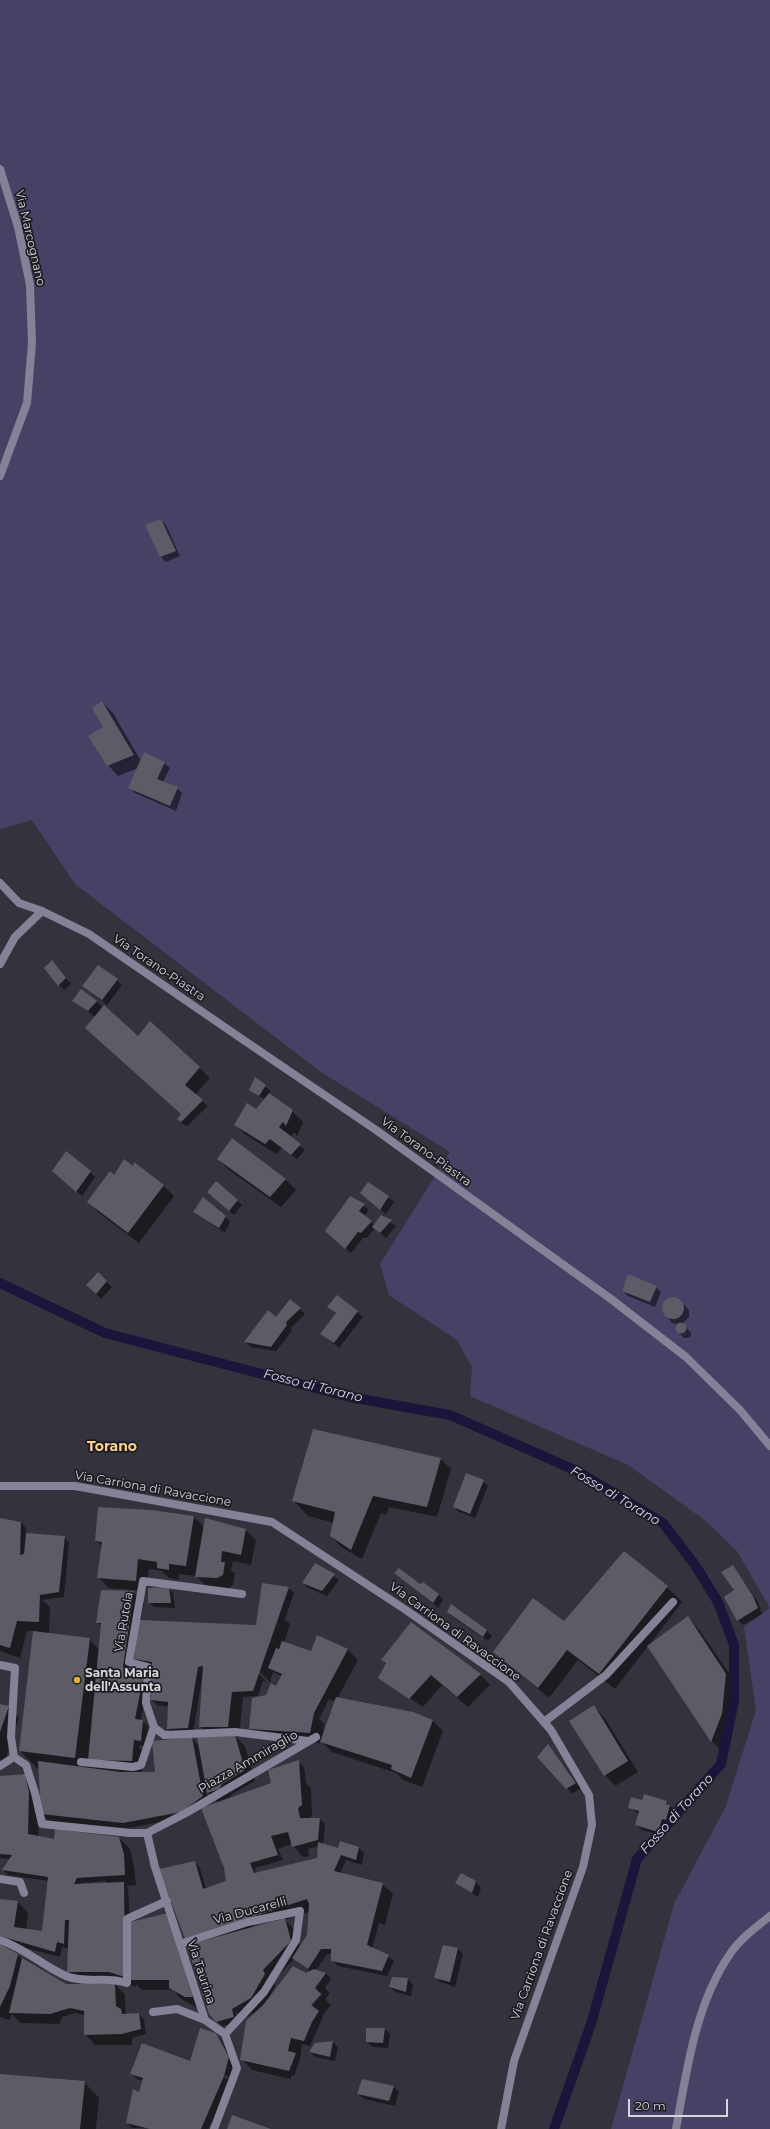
<!DOCTYPE html>
<style>
body{margin:0}
#map{position:relative;width:770px;height:2129px;overflow:hidden;background:#34333d;font-family:Montserrat,sans-serif}
canvas{display:block}
.scale{position:absolute;left:628px;top:2099px;width:100px;height:18px;box-sizing:border-box;border:2px solid #d6d5dc;border-top:0;padding-left:5px;font-size:12px;line-height:14px;white-space:nowrap;color:#d6d5dc;-webkit-text-stroke:3px #1c1b20;paint-order:stroke}
</style>
<div id="map">
<canvas width="770" height="2129"></canvas>
<div class="scale">20 m</div>
</div>
<script>
const g = document.querySelector('canvas').getContext('2d');
g.lineJoin = 'round';
function paint(path, color) {
  g.fillStyle = color;
  g.fill(path, 'evenodd');
}
function strokePath(path, color, width, dash) {
  g.strokeStyle = color;
  g.lineWidth = width;
  g.lineCap = dash ? 'butt' : 'round';
  g.setLineDash(dash || []);
  g.stroke(path);
}
function drawText(font, color, halo, rows, align = 'center') {
  g.font = font + ' Montserrat,sans-serif';
  g.lineWidth = 3.5;
  g.setLineDash([]);
  g.textBaseline = 'middle';
  g.strokeStyle = halo;
  g.fillStyle = color;
  for (const [text, x, y, turn = 0] of rows) {
    g.save();
    g.translate(x, y);
    g.rotate((+turn || 0) * Math.PI / 180);
    g.textAlign = isNaN(turn) ? turn : align;
    if (halo) g.strokeText(text, 0, 0);
    g.fillText(text, 0, 0);
    g.restore();
  }
}
const green = new Path2D(`
 M 0,0 L 770,0 L 770,2129 L 611,2129 L 674,1904 L 726,1806 L 756,1710 L 744,1627 L 770,1608 L 737,1551 L 706,1521 L 628,1465 L 470,1396 L 472,1367 L 457,1340 L 389,1295 L 380,1264 L 450,1152 L 321,1072 L 75,884 L 32,820 L 0,829 Z`);
const shadow = new Path2D(`
 M 161,520 L 166,525 L 180,556 L 166,562 L 161,557 L 146,526 Z
 M 102,702 L 113,713 L 141,761 L 164,763 L 170,768 L 163,782 L 177,788 L 182,793 L 176,811 L 135,793 L 130,788 L 138,768 L 118,776 L 108,765 Z
 M 57,967 L 71,984 L 64,990 L 59,985 Z
 M 117,980 L 122,985 L 107,1005 L 84,986 Z
 M 74,1001 L 96,1001 L 138,1038 L 199,1068 L 210,1078 L 195,1095 L 208,1106 L 187,1126 L 183,1124 L 178,1119 L 182,1114 L 97,1038 L 95,1017 Z
 M 255,1079 L 271,1091 L 269,1094 L 292,1111 L 303,1122 L 297,1136 L 294,1132 L 290,1137 L 305,1150 L 297,1159 L 282,1148 L 276,1154 L 246,1135 L 236,1125 L 256,1111 L 265,1100 L 251,1090 Z
 M 218,1159 L 285,1179 L 296,1190 L 281,1207 L 229,1170 Z
 M 135,1164 L 164,1186 L 174,1196 L 139,1243 L 99,1213 L 89,1202 L 114,1176 L 133,1168 Z
 M 90,1172 L 95,1177 L 82,1196 L 58,1176 Z
 M 214,1197 L 237,1200 L 242,1205 L 234,1215 Z
 M 351,1197 L 369,1210 L 364,1216 L 375,1225 L 381,1217 L 396,1226 L 386,1238 L 375,1228 L 367,1238 L 364,1237 L 351,1253 L 326,1231 Z
 M 388,1197 L 394,1202 L 386,1214 L 367,1198 Z
 M 194,1212 L 225,1216 L 230,1222 L 225,1233 Z
 M 98,1274 L 112,1287 L 101,1299 L 87,1285 Z
 M 656,1287 L 661,1292 L 655,1307 L 628,1296 L 623,1291 Z
 M 673,1297 L 679,1299 L 689,1310 L 689,1317 L 683,1323 L 691,1333 L 691,1336 L 688,1338 L 684,1338 L 678,1332 L 677,1324 L 672,1323 L 663,1311 L 663,1305 L 667,1299 Z
 M 328,1307 L 357,1312 L 363,1317 L 339,1348 L 322,1334 L 337,1314 Z
 M 300,1309 L 305,1314 L 291,1328 L 292,1331 L 276,1351 L 251,1347 L 246,1342 Z
 M 440,1458 L 451,1469 L 437,1517 L 389,1507 L 386,1515 L 381,1513 L 362,1559 L 341,1547 L 331,1536 L 334,1523 L 308,1516 L 293,1500 Z
 M 483,1481 L 488,1486 L 475,1518 L 459,1512 L 454,1507 Z
 M 151,1511 L 194,1517 L 204,1527 L 246,1530 L 256,1540 L 251,1565 L 233,1561 L 231,1570 L 235,1573 L 233,1585 L 228,1589 L 207,1587 L 196,1576 L 179,1574 L 179,1580 L 169,1578 L 162,1571 L 149,1569 L 146,1591 L 109,1588 L 98,1577 L 103,1547 L 96,1541 Z
 M 0,1519 L 21,1522 L 26,1528 L 26,1534 L 64,1537 L 69,1542 L 64,1597 L 42,1600 L 50,1607 L 49,1634 L 89,1639 L 99,1649 L 102,1627 L 97,1622 L 133,1592 L 144,1603 L 141,1621 L 257,1626 L 288,1588 L 294,1593 L 285,1619 L 290,1624 L 284,1643 L 310,1652 L 347,1649 L 358,1660 L 337,1699 L 433,1721 L 443,1731 L 422,1787 L 403,1780 L 396,1773 L 332,1752 L 321,1741 L 320,1743 L 261,1739 L 250,1729 L 267,1696 L 277,1687 L 282,1676 L 273,1672 L 270,1682 L 258,1670 L 258,1673 L 267,1682 L 263,1681 L 258,1696 L 243,1697 L 239,1737 L 236,1737 L 245,1746 L 255,1781 L 232,1794 L 229,1799 L 272,1784 L 298,1762 L 304,1767 L 306,1783 L 311,1788 L 312,1816 L 307,1819 L 320,1819 L 325,1824 L 323,1845 L 339,1850 L 359,1848 L 364,1853 L 362,1865 L 346,1860 L 340,1874 L 382,1884 L 393,1894 L 385,1925 L 379,1923 L 372,1949 L 388,1956 L 394,1961 L 387,1976 L 338,1966 L 332,1960 L 332,1954 L 327,1954 L 316,1970 L 326,1973 L 331,1979 L 325,1988 L 330,1993 L 325,1999 L 331,2005 L 322,2016 L 323,2017 L 310,2046 L 302,2044 L 300,2059 L 294,2076 L 292,2075 L 290,2079 L 252,2070 L 242,2059 L 257,2011 L 243,2019 L 235,2010 L 239,2022 L 222,2026 L 210,2014 L 195,1862 L 200,1868 L 206,1888 L 228,1882 L 220,1855 L 218,1803 L 206,1790 L 208,1801 L 186,1817 L 129,1828 L 104,1826 L 105,1831 L 53,1825 L 42,1814 L 39,1770 L 20,1751 L 34,1631 L 27,1631 L 20,1658 L 0,1651 ZM 136,1659 L 140,1664 L 153,1666 L 152,1700 L 157,1705 L 169,1707 L 168,1729 L 173,1734 L 193,1733 L 202,1678 L 203,1679 L 200,1726 L 211,1737 L 199,1746 L 192,1738 L 156,1773 L 142,1773 L 144,1752 L 138,1746 L 146,1746 L 148,1726 L 141,1720 L 149,1675 L 134,1669 ZM 329,1699 L 335,1701 L 323,1736 L 324,1724 L 319,1719 ZM 292,1844 L 303,1857 L 309,1856 L 308,1849 L 319,1846 L 318,1860 L 256,1873 L 255,1868 L 283,1860 L 278,1849 ZM 309,1912 L 308,1935 L 300,1947 L 295,1930 L 285,1920 ZM 246,1917 L 249,1917 L 258,1925 L 256,1922 L 272,1917 L 276,1922 L 260,1930 ZM 294,1959 L 311,1972 L 267,2002 L 275,1986 L 273,1981 ZM 321,1992 L 322,1994 L 311,2007 L 310,2005 Z
 M 316,1564 L 339,1580 L 327,1596 L 308,1588 L 303,1583 Z
 M 733,1566 L 758,1602 L 762,1614 L 743,1625 L 738,1620 Z
 M 396,1573 L 438,1594 L 443,1600 L 438,1608 Z
 M 667,1587 L 682,1602 L 649,1645 L 687,1617 L 698,1628 L 737,1685 L 733,1725 L 722,1752 L 712,1741 L 648,1646 L 615,1689 L 578,1660 L 549,1698 L 494,1652 L 564,1622 Z
 M 168,1588 L 173,1593 L 175,1608 L 154,1607 L 149,1602 Z
 M 451,1605 L 487,1631 L 492,1636 L 488,1641 L 453,1617 L 448,1612 Z
 M 382,1660 L 480,1674 L 490,1685 L 468,1707 L 442,1685 L 423,1707 L 379,1678 L 386,1664 Z
 M 0,1705 L 8,1707 L 19,1718 L 7,1755 L 8,1761 L 0,1765 Z
 M 594,1707 L 604,1717 L 638,1772 L 615,1786 L 605,1775 Z
 M 553,1751 L 581,1788 L 572,1794 L 567,1788 Z
 M 25,1775 L 39,1803 L 38,1837 L 54,1840 L 119,1838 L 130,1849 L 134,1866 L 136,1885 L 126,1886 L 128,1888 L 130,1923 L 167,1914 L 203,2007 L 196,2007 L 181,1999 L 173,1990 L 142,1990 L 136,1984 L 136,1987 L 121,1982 L 79,1982 L 68,1971 L 70,1949 L 62,1947 L 60,1957 L 0,1941 L 0,1900 L 18,1902 L 28,1913 L 26,1930 L 43,1932 L 49,1881 L 8,1875 L 3,1870 L 10,1859 L 0,1858 L 0,1777 ZM 105,1881 L 107,1883 L 82,1884 L 82,1883 Z
 M 642,1802 L 666,1802 L 675,1811 L 671,1824 L 667,1823 L 663,1836 L 642,1830 L 636,1825 L 639,1814 L 629,1807 Z
 M 476,1882 L 481,1888 L 478,1897 L 456,1883 Z
 M 0,1945 L 66,1985 L 115,1984 L 125,1995 L 126,2015 L 138,2014 L 144,2019 L 146,2034 L 132,2038 L 132,2045 L 95,2045 L 85,2034 L 85,2015 L 75,2013 L 62,2017 L 60,2024 L 21,2023 L 12,2014 L 9,2020 L 0,2017 Z
 M 458,1949 L 463,1954 L 455,1987 L 440,1982 L 435,1977 Z
 M 393,1978 L 408,1979 L 413,1985 L 411,1996 L 396,1992 L 390,1987 Z
 M 201,2029 L 216,2034 L 221,2040 L 234,2063 L 229,2082 L 234,2087 L 218,2125 L 211,2123 L 208,2129 L 132,2128 L 127,2123 L 134,2091 L 140,2094 L 143,2081 L 137,2079 L 132,2074 L 142,2044 L 196,2065 L 191,2061 ZM 196,2062 L 229,2077 L 228,2079 L 196,2064 Z
 M 367,2029 L 385,2029 L 390,2034 L 388,2048 L 372,2047 L 367,2042 Z
 M 333,2042 L 338,2047 L 335,2061 L 315,2057 L 310,2052 L 316,2044 Z
 M 0,2075 L 84,2082 L 99,2098 L 96,2129 L 0,2129 Z
 M 362,2080 L 394,2087 L 399,2092 L 395,2106 L 364,2099 L 358,2094 Z`);
const stream = new Path2D(`
 M 0,1283 L 105,1333 L 350,1397 L 450,1415 L 577,1471 L 663,1523 L 695,1565 L 718,1602 L 734,1645 L 734,1701 L 721,1764 L 637,1859 L 591,2024 L 554,2129`);
const building = new Path2D(`
 M 161,519 L 176,551 L 160,557 L 145,525 Z
 M 102,701 L 134,755 L 107,766 L 88,736 L 103,727 L 92,708 Z
 M 144,752 L 165,762 L 157,779 L 178,787 L 170,806 L 128,788 Z
 M 52,960 L 66,978 L 58,986 L 44,968 Z
 M 98,965 L 118,979 L 102,1000 L 82,986 Z
 M 81,989 L 97,1001 L 88,1011 L 72,1001 Z
 M 104,1005 L 138,1036 L 150,1021 L 200,1067 L 185,1085 L 203,1100 L 181,1122 L 177,1119 L 181,1114 L 85,1028 Z
 M 255,1077 L 266,1085 L 259,1096 L 249,1090 Z
 M 269,1093 L 293,1110 L 286,1126 L 283,1122 L 279,1127 L 301,1144 L 291,1155 L 270,1139 L 265,1144 L 234,1125 L 247,1103 L 256,1109 Z
 M 232,1138 L 286,1179 L 270,1197 L 217,1159 Z
 M 66,1151 L 91,1171 L 76,1192 L 52,1171 Z
 M 124,1159 L 133,1166 L 134,1162 L 164,1185 L 128,1233 L 87,1202 L 110,1171 L 114,1175 Z
 M 216,1181 L 238,1200 L 229,1211 L 207,1192 Z
 M 368,1182 L 389,1196 L 380,1210 L 360,1193 Z
 M 350,1196 L 365,1204 L 359,1211 L 372,1221 L 361,1233 L 358,1232 L 345,1249 L 325,1231 Z
 M 203,1197 L 226,1216 L 219,1228 L 193,1212 Z
 M 381,1215 L 392,1220 L 380,1233 L 372,1227 Z
 M 98,1272 L 107,1281 L 96,1294 L 86,1285 Z
 M 628,1274 L 657,1286 L 650,1302 L 622,1291 Z
 M 337,1295 L 358,1311 L 334,1343 L 320,1334 L 336,1313 L 327,1307 Z
 M662 1308a11 11 0 1 1 22 0a11 11 0 1 1-22 0Z
 M 290,1299 L 301,1308 L 286,1322 L 287,1325 L 271,1347 L 244,1342 L 268,1310 L 276,1317 Z
 M675.5 1328a5.5 5.5 0 1 1 11 0a5.5 5.5 0 1 1-11 0Z
 M 313,1429 L 441,1458 L 427,1507 L 373,1496 L 351,1550 L 330,1536 L 335,1512 L 292,1501 Z
 M 466,1473 L 484,1480 L 470,1514 L 453,1507 Z
 M 98,1507 L 151,1510 L 194,1516 L 186,1566 L 169,1564 L 169,1570 L 157,1568 L 157,1562 L 138,1559 L 136,1581 L 97,1578 L 102,1542 L 95,1541 Z
 M 0,1518 L 21,1522 L 20,1555 L 24,1554 L 26,1533 L 65,1536 L 59,1592 L 40,1595 L 39,1622 L 17,1621 L 10,1648 L 0,1645 Z
 M 205,1518 L 246,1529 L 241,1555 L 222,1551 L 221,1562 L 225,1562 L 223,1575 L 217,1578 L 195,1577 Z
 M 624,1551 L 668,1586 L 599,1674 L 567,1650 L 538,1688 L 493,1652 L 533,1598 L 564,1621 Z
 M 315,1563 L 335,1574 L 322,1591 L 302,1583 Z
 M 733,1565 L 753,1596 L 758,1608 L 737,1621 L 724,1597 L 734,1590 L 721,1572 Z
 M 399,1568 L 420,1584 L 423,1582 L 439,1594 L 433,1603 L 394,1573 Z
 M 262,1583 L 289,1587 L 253,1691 L 232,1692 L 228,1727 L 199,1727 L 203,1666 L 198,1667 L 188,1728 L 167,1729 L 168,1702 L 151,1700 L 152,1662 L 134,1659 L 139,1620 L 256,1625 Z
 M 169,1587 L 171,1603 L 148,1603 L 148,1588 Z
 M 101,1590 L 134,1591 L 123,1667 L 145,1669 L 135,1719 L 143,1720 L 141,1741 L 134,1740 L 132,1761 L 88,1760 L 101,1623 L 96,1623 Z
 M 451,1604 L 487,1630 L 483,1637 L 447,1612 Z
 M 688,1616 L 726,1674 L 722,1714 L 711,1742 L 647,1646 Z
 M 411,1622 L 481,1674 L 457,1697 L 431,1675 L 409,1699 L 378,1678 L 386,1663 L 381,1660 Z
 M 33,1631 L 90,1638 L 75,1758 L 19,1751 Z
 M 317,1635 L 348,1649 L 314,1713 L 310,1733 L 249,1729 L 252,1698 L 266,1695 L 271,1683 L 276,1686 L 282,1674 L 268,1668 L 276,1648 L 279,1649 L 282,1641 L 311,1651 Z
 M 336,1697 L 413,1712 L 433,1720 L 411,1778 L 391,1769 L 392,1765 L 320,1742 Z
 M 0,1704 L 9,1706 L 0,1732 Z
 M 594,1705 L 628,1761 L 604,1776 L 569,1721 Z
 M 235,1735 L 245,1770 L 222,1784 L 219,1789 L 207,1793 L 197,1737 Z
 M 192,1737 L 203,1796 L 181,1812 L 123,1823 L 41,1814 L 38,1761 L 121,1772 L 155,1772 L 152,1741 Z
 M 548,1744 L 576,1783 L 566,1789 L 537,1757 Z
 M 299,1760 L 302,1805 L 298,1808 L 300,1818 L 320,1818 L 318,1840 L 292,1847 L 288,1832 L 271,1836 L 278,1855 L 250,1863 L 254,1873 L 317,1858 L 318,1842 L 338,1848 L 340,1841 L 359,1847 L 356,1860 L 341,1855 L 334,1871 L 383,1883 L 367,1945 L 389,1955 L 382,1971 L 331,1961 L 331,1949 L 321,1949 L 308,1969 L 292,1958 L 307,1935 L 309,1904 L 307,1899 L 185,1939 L 159,1869 L 195,1861 L 203,1889 L 226,1881 L 224,1868 L 201,1808 L 271,1783 L 268,1770 Z
 M 25,1774 L 29,1792 L 28,1834 L 54,1839 L 55,1829 L 119,1837 L 124,1854 L 125,1875 L 77,1878 L 74,1884 L 124,1882 L 125,1977 L 109,1972 L 67,1972 L 69,1920 L 65,1920 L 64,1944 L 57,1942 L 55,1952 L 0,1936 L 0,1899 L 18,1901 L 14,1927 L 42,1931 L 48,1877 L 2,1870 L 12,1855 L 0,1854 L 0,1776 Z
 M 644,1794 L 667,1801 L 666,1804 L 670,1805 L 666,1820 L 662,1819 L 658,1832 L 635,1825 L 639,1811 L 628,1808 L 631,1797 L 642,1800 Z
 M 461,1873 L 476,1881 L 472,1893 L 455,1883 Z
 M 168,1913 L 193,1997 L 185,1997 L 169,1988 L 169,1980 L 130,1980 L 130,1922 Z
 M 285,1918 L 291,1941 L 263,1970 L 265,1974 L 251,1998 L 232,2009 L 234,2017 L 216,2022 L 209,2014 L 187,1945 Z
 M 0,1944 L 18,1954 L 10,1986 L 0,2007 Z
 M 443,1945 L 458,1948 L 450,1982 L 434,1978 Z
 M 22,1958 L 66,1984 L 115,1984 L 116,2006 L 121,2009 L 122,2014 L 139,2013 L 141,2029 L 122,2034 L 84,2035 L 84,2011 L 70,2008 L 50,2014 L 9,2013 Z
 M 293,1966 L 306,1973 L 314,1969 L 326,1973 L 315,1988 L 321,1994 L 311,2005 L 319,2011 L 312,2022 L 304,2041 L 291,2038 L 288,2051 L 296,2053 L 289,2071 L 240,2060 L 246,2021 L 264,2004 Z
 M 392,1977 L 408,1978 L 406,1992 L 389,1987 Z
 M 200,2028 L 216,2033 L 229,2057 L 224,2076 L 201,2129 L 150,2129 L 126,2123 L 133,2089 L 139,2092 L 143,2078 L 130,2074 L 142,2043 L 190,2061 Z
 M 366,2028 L 385,2028 L 383,2043 L 366,2042 Z
 M 333,2041 L 330,2057 L 309,2052 L 315,2043 Z
 M 0,2074 L 85,2081 L 80,2129 L 0,2129 Z
 M 362,2079 L 394,2086 L 389,2101 L 357,2094 Z
 M 232,2115 L 271,2129 L 227,2129 Z`);
const street = new Path2D(`
 M 0,169 L 18,227 L 30,285 L 32,343 L 27,403 L 0,476
 M 0,883 L 19,903 L 42,911 L 89,934 L 242,1039 L 376,1130 L 611,1299 L 686,1357 L 740,1410 L 770,1446
 M 0,964 L 15,937 L 42,911
 M 0,1486 L 75,1486 L 272,1522 L 406,1610 L 509,1682 L 551,1730 L 589,1795 L 592,1825 L 583,1867 L 514,2061 L 501,2129
 M 0,1665 L 15,1668 L 11,1737 L 14,1757 L 26,1765 L 35,1793 L 42,1824 L 130,1833 L 147,1833 L 186,1813 L 316,1737
 M 544,1722 L 606,1675 L 673,1602
 M 154,1727 L 146,1703 L 148,1667 L 129,1662 L 143,1581 L 242,1594
 M 81,1762 L 133,1767 L 141,1765 L 154,1727 L 164,1735 L 235,1732 L 308,1741
 M 0,1766 L 14,1757
 M 147,1833 L 155,1867 L 205,2020 L 225,2034 L 237,2068 L 214,2129
 M 0,1879 L 20,1882 L 24,1893
 M 0,1940 C 23,1947 43,1966 66,1976 C 85,1984 107,1976 127,1983 L 127,1919 L 167,1901
 M 180,1944 L 248,1922 L 300,1911 L 296,1940 L 264,1992 L 225,2034
 M 153,2012 L 177,2009 L 205,2020
 M 676,2129 C 687,2070 695,2005 730,1954 C 740,1939 756,1927 770,1916`);
const markers = [
 [77,1680,4,"#e7ac36"]
];
const streetNames = [
 ["Via Marcognano",30,238,77],
 ["Via Torano-Piastra",159,968,34],
 ["Via Torano-Piastra",426,1152,36],
 ["Via Carriona di Ravaccione",153,1489,10],
 ["Via Rutola",124,1622,-80],
 ["Via Carriona di Ravaccione",455,1632,36],
 ["Piazza Ammiraglio",248,1762,-30],
 ["Via Ducarelli",250,1911,-15],
 ["Via Carriona di Ravaccione",542,1945,-70],
 ["Via Taurina",201,1972,72]
];
const poiNames = [
 ["Santa Maria",85,1673],
 ["dell'Assunta",85,1687]
];
const waterNames = [
 ["Fosso di Torano",313,1386,14],
 ["Fosso di Torano",615,1496,31],
 ["Fosso di Torano",677,1814,-48]
];
const quarterNames = [
 ["Torano",112,1447]
];
paint(green, '#474166');
paint(shadow, '#0007');
strokePath(stream, '#1d143c', 10);
paint(building, '#5c5b66');
strokePath(street, '#858298', 8);
for (const [x, y, r, color] of markers) {
  const dot = new Path2D();
  dot.arc(x, y, r, 0, 2 * Math.PI);
  g.fillStyle = color;
  g.fill(dot);
  strokePath(dot, '#1c1b20', 1.5);
}
drawText('12px', '#d6d5dc', '#1c1b20', streetNames);
drawText('bold 12px', '#d6d5dc', '#1c1b20', poiNames, 'left');
drawText('italic 13px', '#d7d1ff', '#1c1b20', waterNames);
drawText('bold 14px', '#fbd18b', '#1c1b20', quarterNames);
</script>
